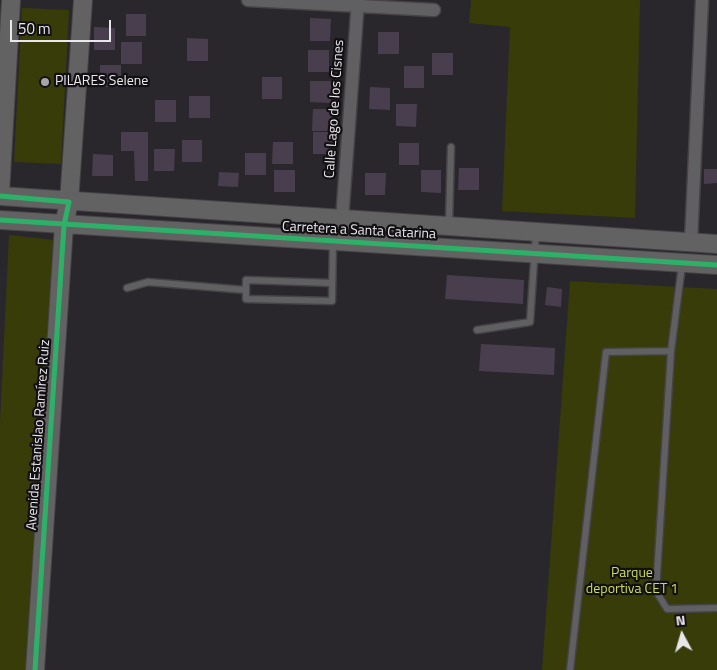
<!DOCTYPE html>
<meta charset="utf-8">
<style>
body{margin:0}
#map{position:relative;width:717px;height:670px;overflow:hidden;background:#2a272c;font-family:"Titillium Web",sans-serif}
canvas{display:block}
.north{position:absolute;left:657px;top:610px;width:50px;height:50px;-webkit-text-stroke:4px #121013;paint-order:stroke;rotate:354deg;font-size:14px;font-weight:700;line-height:20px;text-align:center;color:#eae7ec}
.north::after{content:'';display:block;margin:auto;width:18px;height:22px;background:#eae7ec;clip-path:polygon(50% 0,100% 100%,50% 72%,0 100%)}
.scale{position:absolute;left:10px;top:20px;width:101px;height:22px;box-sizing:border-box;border:2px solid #eae7ec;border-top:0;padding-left:6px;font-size:15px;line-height:18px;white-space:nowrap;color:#eae7ec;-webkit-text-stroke:4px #121013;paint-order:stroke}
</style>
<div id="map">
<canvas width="717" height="670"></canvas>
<div class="north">N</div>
<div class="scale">50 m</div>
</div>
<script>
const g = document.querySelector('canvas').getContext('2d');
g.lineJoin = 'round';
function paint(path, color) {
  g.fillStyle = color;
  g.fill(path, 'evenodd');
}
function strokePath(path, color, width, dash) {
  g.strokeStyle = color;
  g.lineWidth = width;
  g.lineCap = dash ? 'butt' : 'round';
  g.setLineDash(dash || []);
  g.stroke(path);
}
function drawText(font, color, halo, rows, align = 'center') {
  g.font = font + ' "Titillium Web",sans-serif';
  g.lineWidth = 4.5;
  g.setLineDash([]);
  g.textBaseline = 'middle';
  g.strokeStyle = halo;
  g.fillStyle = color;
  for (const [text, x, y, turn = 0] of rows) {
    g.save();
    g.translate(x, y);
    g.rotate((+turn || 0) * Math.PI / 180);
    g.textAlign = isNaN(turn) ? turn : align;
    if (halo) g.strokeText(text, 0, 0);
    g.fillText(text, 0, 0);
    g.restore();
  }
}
const green = new Path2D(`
 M 471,0 L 640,0 L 635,218 L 502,211 L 510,27 L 469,23 Z
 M 22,8 L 69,10 L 61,164 L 14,162 Z
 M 9,235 L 55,240 L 28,670 L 0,670 L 0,423 Z
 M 570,281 L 717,289 L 717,670 L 542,670 Z`);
const building = new Path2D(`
 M 126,14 L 146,14 L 146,36 L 126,36 Z
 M 310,18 L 331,19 L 330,41 L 310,41 Z
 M 94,27 L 115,28 L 115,50 L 94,50 Z
 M 378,32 L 399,32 L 399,54 L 378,54 Z
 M 187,38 L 208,39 L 208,61 L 187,61 Z
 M 121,42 L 142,42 L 142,64 L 121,64 Z
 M 308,50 L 329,50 L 329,72 L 308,72 Z
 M 432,53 L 453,53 L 453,75 L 432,75 Z
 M 100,65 L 121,65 L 121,87 L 100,87 Z
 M 404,66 L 424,66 L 424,88 L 404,88 Z
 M 262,77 L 282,77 L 282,99 L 262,99 Z
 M 310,81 L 331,81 L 331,103 L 310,102 Z
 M 370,87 L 390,88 L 390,110 L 369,109 Z
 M 189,96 L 210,96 L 210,118 L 189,118 Z
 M 155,100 L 176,100 L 176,122 L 155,122 Z
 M 396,104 L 417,104 L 416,127 L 396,126 Z
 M 313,109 L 333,109 L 333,131 L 312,131 Z
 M 121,132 L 148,132 L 148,181 L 135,181 L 134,151 L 121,151 Z
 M 313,132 L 333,132 L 333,154 L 313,154 Z
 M 182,140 L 202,140 L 202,162 L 182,162 Z
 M 273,142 L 293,142 L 293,164 L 272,164 Z
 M 399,143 L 419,143 L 419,165 L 399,165 Z
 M 154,149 L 175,149 L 174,171 L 154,171 Z
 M 245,153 L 266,153 L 266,175 L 245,175 Z
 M 93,154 L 113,155 L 113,176 L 92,176 Z
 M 459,168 L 479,168 L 479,190 L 458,190 Z
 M 704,169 L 717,169 L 717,183 L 704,184 Z
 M 274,170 L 295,170 L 295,192 L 274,192 Z
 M 421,170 L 441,170 L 441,193 L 421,192 Z
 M 219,172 L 239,173 L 238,187 L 218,186 Z
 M 365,173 L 386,173 L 385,195 L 365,195 Z
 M 447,275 L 524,280 L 523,304 L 445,299 Z
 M 547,287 L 562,289 L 561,307 L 545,305 Z
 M 481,344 L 555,348 L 554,375 L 479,371 Z`);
const lane = new Path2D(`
 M 449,225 L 451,147
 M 332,283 L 246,280 L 246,299 L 332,301 L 333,241
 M 127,288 L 148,282 L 246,290
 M 477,330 L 530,322 L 536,232
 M 671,351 L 656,591 L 667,609 L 717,608
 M 570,670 L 606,352 L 671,351 L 682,265`);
const street = new Path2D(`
 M 248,0 L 434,10
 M 342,220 L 358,0
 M 691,242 L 702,0`);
const secondary = new Path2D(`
 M 0,194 L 11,0
 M 0,196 L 717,244
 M 0,220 L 717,265
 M 35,670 L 64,225 L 69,202 L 83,0`);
const cycleway = new Path2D(`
 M 0,196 L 69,202 L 64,225 L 35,670
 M 0,220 L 717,265`);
const markers = [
 [45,82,5,"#a7a4a9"]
];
const poiNames = [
 ["PILARES Selene",55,82]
];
const streetNames = [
 ["Calle Lago de los Cisnes",335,109,-86],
 ["Carretera a Santa Catarina",359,231,3],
 ["Avenida Estanislao Ramírez Ruiz",39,435,-86]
];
const parkNames = [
 ["Parque",632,574],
 ["deportiva CET 1",632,590]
];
paint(green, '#373c09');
paint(building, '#493e4e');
strokePath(lane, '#454346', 9);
strokePath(street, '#454346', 15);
strokePath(secondary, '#454346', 20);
strokePath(lane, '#605f62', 6);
strokePath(street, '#605f62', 12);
strokePath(secondary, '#636263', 18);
strokePath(cycleway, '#2db169', 5);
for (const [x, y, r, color] of markers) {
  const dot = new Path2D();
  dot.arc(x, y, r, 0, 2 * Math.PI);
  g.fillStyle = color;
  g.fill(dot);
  strokePath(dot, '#121013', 2);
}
drawText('14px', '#eae7ec', '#121013', poiNames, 'left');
drawText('14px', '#eae7ec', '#121013', streetNames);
drawText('14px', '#cadc57', '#121013', parkNames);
</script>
